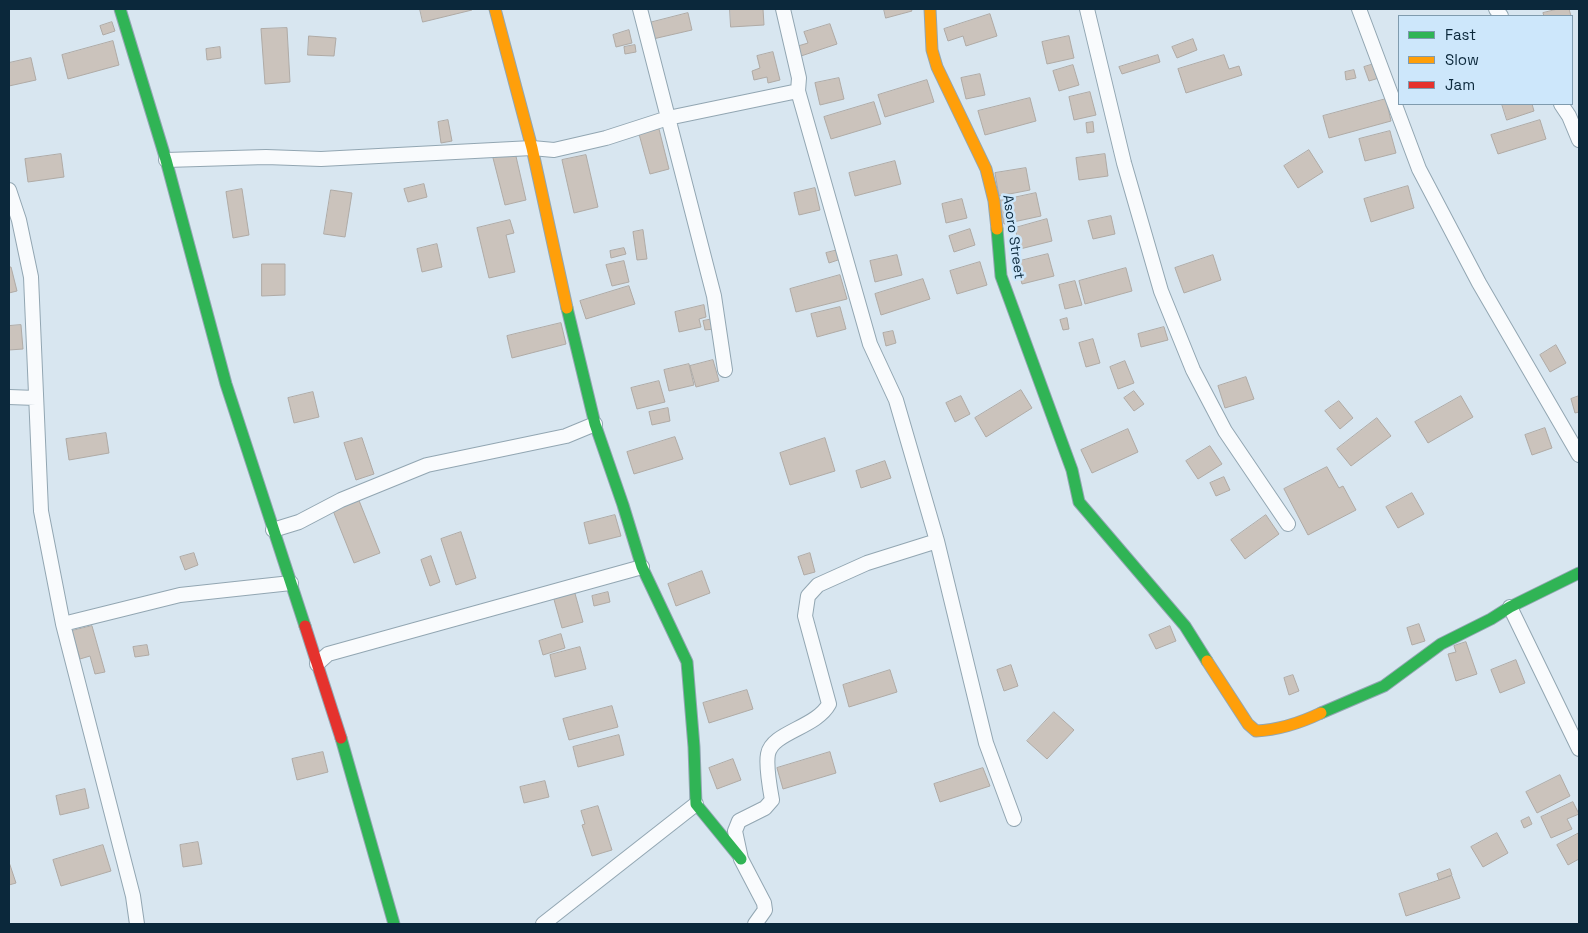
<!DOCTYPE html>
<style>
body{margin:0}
#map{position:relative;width:1588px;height:933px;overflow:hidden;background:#d8e6f0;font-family:"Space Grotesk",sans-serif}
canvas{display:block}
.frame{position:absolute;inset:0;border:10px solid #0b283b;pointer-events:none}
.legend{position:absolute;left:1398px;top:15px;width:175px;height:90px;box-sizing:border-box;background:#cde7fb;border:1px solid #7f9bae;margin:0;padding:6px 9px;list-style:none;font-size:15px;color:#0b283b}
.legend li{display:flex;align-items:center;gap:10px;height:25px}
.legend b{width:25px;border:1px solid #7f9bae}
</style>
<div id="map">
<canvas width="1588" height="933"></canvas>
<div class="frame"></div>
<ul class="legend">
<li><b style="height:6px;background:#30b455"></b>Fast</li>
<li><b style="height:6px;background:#ff9f0a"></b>Slow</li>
<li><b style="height:6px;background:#e5322d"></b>Jam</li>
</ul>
</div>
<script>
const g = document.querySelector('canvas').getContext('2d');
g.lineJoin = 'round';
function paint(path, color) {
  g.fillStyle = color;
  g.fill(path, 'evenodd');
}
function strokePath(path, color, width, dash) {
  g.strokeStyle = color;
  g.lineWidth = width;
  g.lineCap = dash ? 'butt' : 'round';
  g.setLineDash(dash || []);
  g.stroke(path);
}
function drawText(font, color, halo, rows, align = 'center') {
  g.font = font + ' "Space Grotesk",sans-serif';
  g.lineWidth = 5;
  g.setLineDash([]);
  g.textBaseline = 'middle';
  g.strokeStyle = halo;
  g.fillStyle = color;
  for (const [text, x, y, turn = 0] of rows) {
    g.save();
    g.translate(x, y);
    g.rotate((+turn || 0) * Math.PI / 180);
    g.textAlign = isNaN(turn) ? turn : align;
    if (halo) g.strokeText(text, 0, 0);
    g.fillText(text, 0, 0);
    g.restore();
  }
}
const building = new Path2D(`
 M 420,9 L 472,9 L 472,10 L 423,22 Z
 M 730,9 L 763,9 L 764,25 L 731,27 Z
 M 884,9 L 911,9 L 912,11 L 886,18 Z
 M 1558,9 L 1569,9 L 1571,16 L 1544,16 L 1543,13 Z
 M 688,13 L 692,30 L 653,39 L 649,23 Z
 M 990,14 L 997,36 L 966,46 L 963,36 L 948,41 L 944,29 Z
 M 112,22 L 115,31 L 103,35 L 100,26 Z
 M 830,24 L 837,44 L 801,56 L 798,46 L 808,43 L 804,32 Z
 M 287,28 L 290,82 L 265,84 L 261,29 Z
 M 629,30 L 632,43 L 616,47 L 613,35 Z
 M 309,36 L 336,38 L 334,56 L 308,55 Z
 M 1069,36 L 1074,58 L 1047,64 L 1042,42 Z
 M 1193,39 L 1197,50 L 1177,58 L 1172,47 Z
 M 113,41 L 119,65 L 68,79 L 62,55 Z
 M 635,45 L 636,52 L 625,54 L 624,47 Z
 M 220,47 L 221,58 L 207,60 L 206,49 Z
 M 773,52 L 780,80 L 768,83 L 767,77 L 754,80 L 752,71 L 760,68 L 757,56 Z
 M 1158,55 L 1160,62 L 1122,74 L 1119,67 Z
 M 1224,55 L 1229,69 L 1239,66 L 1242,75 L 1186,93 L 1178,69 Z
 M 31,58 L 36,80 L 9,86 L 9,63 Z
 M 1374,64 L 1379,78 L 1369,81 L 1364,67 Z
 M 1073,65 L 1079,85 L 1059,91 L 1053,71 Z
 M 1354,70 L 1356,78 L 1346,80 L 1345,72 Z
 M 980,74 L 985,95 L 966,99 L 961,78 Z
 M 839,78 L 844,99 L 820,105 L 815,83 Z
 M 927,80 L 934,102 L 885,117 L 878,95 Z
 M 1090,92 L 1096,115 L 1074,120 L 1069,97 Z
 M 1030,98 L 1036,121 L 985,135 L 978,111 Z
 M 1386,99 L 1391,121 L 1329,138 L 1323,116 Z
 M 874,102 L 881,124 L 831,139 L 824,117 Z
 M 1502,104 L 1532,104 L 1534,111 L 1507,120 Z
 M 448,120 L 452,141 L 441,143 L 438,122 Z
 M 1540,120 L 1546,139 L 1498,154 L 1491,135 Z
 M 1093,122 L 1094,132 L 1087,133 L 1086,123 Z
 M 659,129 L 669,169 L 650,174 L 639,134 Z
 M 1390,131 L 1396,153 L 1365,161 L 1359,139 Z
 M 1309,150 L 1323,172 L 1298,188 L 1284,166 Z
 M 515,152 L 526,200 L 505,205 L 493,158 Z
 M 61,154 L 64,177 L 28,182 L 25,159 Z
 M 1105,154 L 1108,176 L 1079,180 L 1076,158 Z
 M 586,155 L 598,207 L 574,213 L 562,160 Z
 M 895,161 L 901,184 L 855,196 L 849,173 Z
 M 1026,168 L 1030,190 L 999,196 L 995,173 Z
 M 424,184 L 427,197 L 408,202 L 404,189 Z
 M 1408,186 L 1414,208 L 1371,222 L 1364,199 Z
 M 815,188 L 820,210 L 799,215 L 794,193 Z
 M 242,189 L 249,235 L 233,238 L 226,192 Z
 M 331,190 L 352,193 L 345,237 L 324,234 Z
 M 1036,193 L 1041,216 L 1004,224 L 999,201 Z
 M 962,199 L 967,218 L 946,223 L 942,204 Z
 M 1111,216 L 1115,234 L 1093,239 L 1088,221 Z
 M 1047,219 L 1052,241 L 1020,249 L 1015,228 Z
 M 510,220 L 514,233 L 506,235 L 515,272 L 489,278 L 477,228 Z
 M 970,229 L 975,245 L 954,252 L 949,236 Z
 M 643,230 L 647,259 L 637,260 L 633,232 Z
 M 437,244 L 442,267 L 422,272 L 417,249 Z
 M 624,248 L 626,254 L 611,258 L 610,251 Z
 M 842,249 L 844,258 L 829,263 L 826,253 Z
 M 1048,254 L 1054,276 L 1022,284 L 1016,262 Z
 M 897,255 L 902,275 L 875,282 L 870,261 Z
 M 1213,255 L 1221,280 L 1184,293 L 1175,268 Z
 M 624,261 L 629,282 L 612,286 L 606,265 Z
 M 980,262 L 987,285 L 957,294 L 950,271 Z
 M 262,264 L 285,264 L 285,295 L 262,296 Z
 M 9,267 L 11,267 L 17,291 L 9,293 Z
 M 1126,268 L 1132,291 L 1085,304 L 1079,281 Z
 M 840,275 L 847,299 L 796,312 L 790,289 Z
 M 923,279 L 930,299 L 881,315 L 875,294 Z
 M 1075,281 L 1082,305 L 1065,309 L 1059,285 Z
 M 629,286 L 635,304 L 586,319 L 580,301 Z
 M 704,305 L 706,317 L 699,319 L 701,327 L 679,332 L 675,312 Z
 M 840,307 L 846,329 L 817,337 L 811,314 Z
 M 1067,318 L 1069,329 L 1063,330 L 1060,320 Z
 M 713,319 L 714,329 L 705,330 L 703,321 Z
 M 561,323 L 566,344 L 512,358 L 507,336 Z
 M 21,325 L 23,349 L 9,350 L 9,326 Z
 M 1164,327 L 1168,340 L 1141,347 L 1138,334 Z
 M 893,331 L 896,343 L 886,346 L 883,333 Z
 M 1093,339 L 1100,363 L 1086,367 L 1079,343 Z
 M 1556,345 L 1566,363 L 1550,372 L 1540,355 Z
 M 713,360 L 719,381 L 696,387 L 690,366 Z
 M 1125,361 L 1134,383 L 1118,389 L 1110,367 Z
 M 689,364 L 694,385 L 669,391 L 664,370 Z
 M 1246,377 L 1254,399 L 1225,408 L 1218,386 Z
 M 659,381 L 665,402 L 637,409 L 631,388 Z
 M 1021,390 L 1032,408 L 986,437 L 975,418 Z
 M 1134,391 L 1144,404 L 1134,411 L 1124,398 Z
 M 313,392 L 319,417 L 294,423 L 288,398 Z
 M 961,396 L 970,414 L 955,422 L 946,403 Z
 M 1461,396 L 1473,417 L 1428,443 L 1415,422 Z
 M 1579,396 L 1579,412 L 1575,413 L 1571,399 Z
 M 1339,401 L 1353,418 L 1340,429 L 1325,411 Z
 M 668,408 L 670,421 L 652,425 L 649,412 Z
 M 1377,418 L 1391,436 L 1351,466 L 1337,449 Z
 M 1545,428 L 1552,448 L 1532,455 L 1525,435 Z
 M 1128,429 L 1138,452 L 1092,473 L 1081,450 Z
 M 106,433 L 109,453 L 69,460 L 66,439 Z
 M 675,437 L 683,459 L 634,474 L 627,452 Z
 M 362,438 L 374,474 L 356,480 L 344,443 Z
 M 825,438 L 835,471 L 790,485 L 780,453 Z
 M 1210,446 L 1222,464 L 1198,479 L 1186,461 Z
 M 885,461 L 891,478 L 861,488 L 856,471 Z
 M 1327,467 L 1339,488 L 1343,486 L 1356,510 L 1308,535 L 1284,489 Z
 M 1224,477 L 1230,490 L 1216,496 L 1210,483 Z
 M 1412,493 L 1424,514 L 1398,528 L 1386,507 Z
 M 358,498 L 380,553 L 354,563 L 332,508 Z
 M 615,515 L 621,536 L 589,544 L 584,523 Z
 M 1266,515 L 1279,534 L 1245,559 L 1231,540 Z
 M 461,532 L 476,578 L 456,585 L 441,539 Z
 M 194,553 L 198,565 L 185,570 L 180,557 Z
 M 810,553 L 815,572 L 804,575 L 798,557 Z
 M 431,556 L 440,582 L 430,586 L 421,560 Z
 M 702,571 L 710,593 L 676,606 L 668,584 Z
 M 574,590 L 583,622 L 562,628 L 553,596 Z
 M 608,592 L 610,602 L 594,606 L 592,596 Z
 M 1419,624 L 1425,641 L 1412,645 L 1407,628 Z
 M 92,626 L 105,672 L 95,674 L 90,656 L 80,659 L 72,631 Z
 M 1170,626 L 1176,641 L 1156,649 L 1149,635 Z
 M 561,634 L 565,648 L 543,655 L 539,641 Z
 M 1466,642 L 1477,674 L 1456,681 L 1448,654 L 1456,652 L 1454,646 Z
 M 147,645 L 149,655 L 135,657 L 133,647 Z
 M 580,647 L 586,669 L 555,677 L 550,655 Z
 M 1516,660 L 1525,683 L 1500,693 L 1491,670 Z
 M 1011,665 L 1018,686 L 1004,691 L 997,670 Z
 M 890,670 L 897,692 L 849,707 L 843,685 Z
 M 1293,675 L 1299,691 L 1289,695 L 1284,678 Z
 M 747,690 L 753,709 L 709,723 L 703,703 Z
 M 612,706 L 618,727 L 569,740 L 563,719 Z
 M 1054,712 L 1074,730 L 1047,759 L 1027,741 Z
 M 619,735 L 624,755 L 578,767 L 573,747 Z
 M 323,752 L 328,772 L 297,780 L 292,759 Z
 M 830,752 L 836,773 L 783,789 L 777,768 Z
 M 733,759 L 741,780 L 717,789 L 709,768 Z
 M 983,768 L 990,786 L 940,802 L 934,784 Z
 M 1560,775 L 1570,796 L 1537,813 L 1526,792 Z
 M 545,781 L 549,797 L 524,803 L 520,787 Z
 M 85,789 L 89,808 L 60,815 L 56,796 Z
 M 1573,802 L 1579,814 L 1567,819 L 1572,829 L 1551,838 L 1541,817 Z
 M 598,806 L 612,850 L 592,856 L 582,825 L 585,824 L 581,811 Z
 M 1529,817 L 1532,824 L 1524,828 L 1521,821 Z
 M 1497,833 L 1508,853 L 1483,867 L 1471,847 Z
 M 1579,833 L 1579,859 L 1568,865 L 1557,845 Z
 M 198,842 L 202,864 L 183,867 L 180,845 Z
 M 103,845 L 111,871 L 61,886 L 53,860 Z
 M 10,865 L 16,883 L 9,885 L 9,866 Z
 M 1450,869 L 1452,875 L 1439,880 L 1437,874 Z
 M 1452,876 L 1460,898 L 1406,916 L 1399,894 Z`);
const street = new Path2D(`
 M 640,9 L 714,296 L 725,370
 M 783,9 L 799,78 L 798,91 L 870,344 L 896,400 L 937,541 L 986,743 L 1014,819
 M 1087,9 L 1124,163 L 1161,291 L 1193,370 L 1225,431 L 1288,524
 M 1359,9 L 1419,169 L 1479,283 L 1579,455
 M 1496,9 L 1501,16
 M 1561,104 L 1569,116 L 1579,140
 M 166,160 L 266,157 L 321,159 L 532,148 L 554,150 L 606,138 L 668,118 L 798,91
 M 9,190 L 19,220 L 31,277 L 41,511 L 63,624 L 133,896 L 137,924
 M 9,397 L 36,398
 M 273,530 L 299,522 L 341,500 L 427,465 L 566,436 L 595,424
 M 1510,607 L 1579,749
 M 63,624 L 180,595 L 291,583
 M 317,664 L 328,654 L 642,567
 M 543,924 L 696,804
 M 755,924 L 765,910 L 764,903 L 741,859 L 735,831 L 739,821 L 765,808 L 772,800 C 770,789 766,764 768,754 C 772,732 816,728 829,704 L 805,616 L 808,596 L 818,585 L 867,563 L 937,541`);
const fast = new Path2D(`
 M 120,9 L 166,160 L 226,384 L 305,626
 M 997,229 L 1001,276 L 1072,470 L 1079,502 L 1185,626 L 1207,661
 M 567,308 L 595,424 L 623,505 L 642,567 L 687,662 L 694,747 L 696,804 L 741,859
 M 1321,713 L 1384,686 L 1441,644 L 1491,619 L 1510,607 L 1579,573
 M 341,738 L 394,924`);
const slow = new Path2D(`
 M 495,9 L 532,148 L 567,308
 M 930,9 L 932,50 L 937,67 L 986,169 L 994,201 L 997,229
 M 1207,661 L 1248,724 L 1256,731 C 1279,730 1300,723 1321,713`);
const jam = new Path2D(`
 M 305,626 L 341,738`);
const streetNames = [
 ["Asoro Street",1013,237,82]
];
paint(building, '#cbc3bc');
strokePath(building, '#afaaa5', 1);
strokePath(street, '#92a6b2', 16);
strokePath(fast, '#92a6b2', 13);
strokePath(slow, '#92a6b2', 13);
strokePath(jam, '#92a6b2', 13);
strokePath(street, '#f9fbfd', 14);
strokePath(fast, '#30b455', 11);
strokePath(slow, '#ff9f0a', 11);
strokePath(jam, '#e5322d', 11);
drawText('14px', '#0b283b', '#cde7fb', streetNames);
</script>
